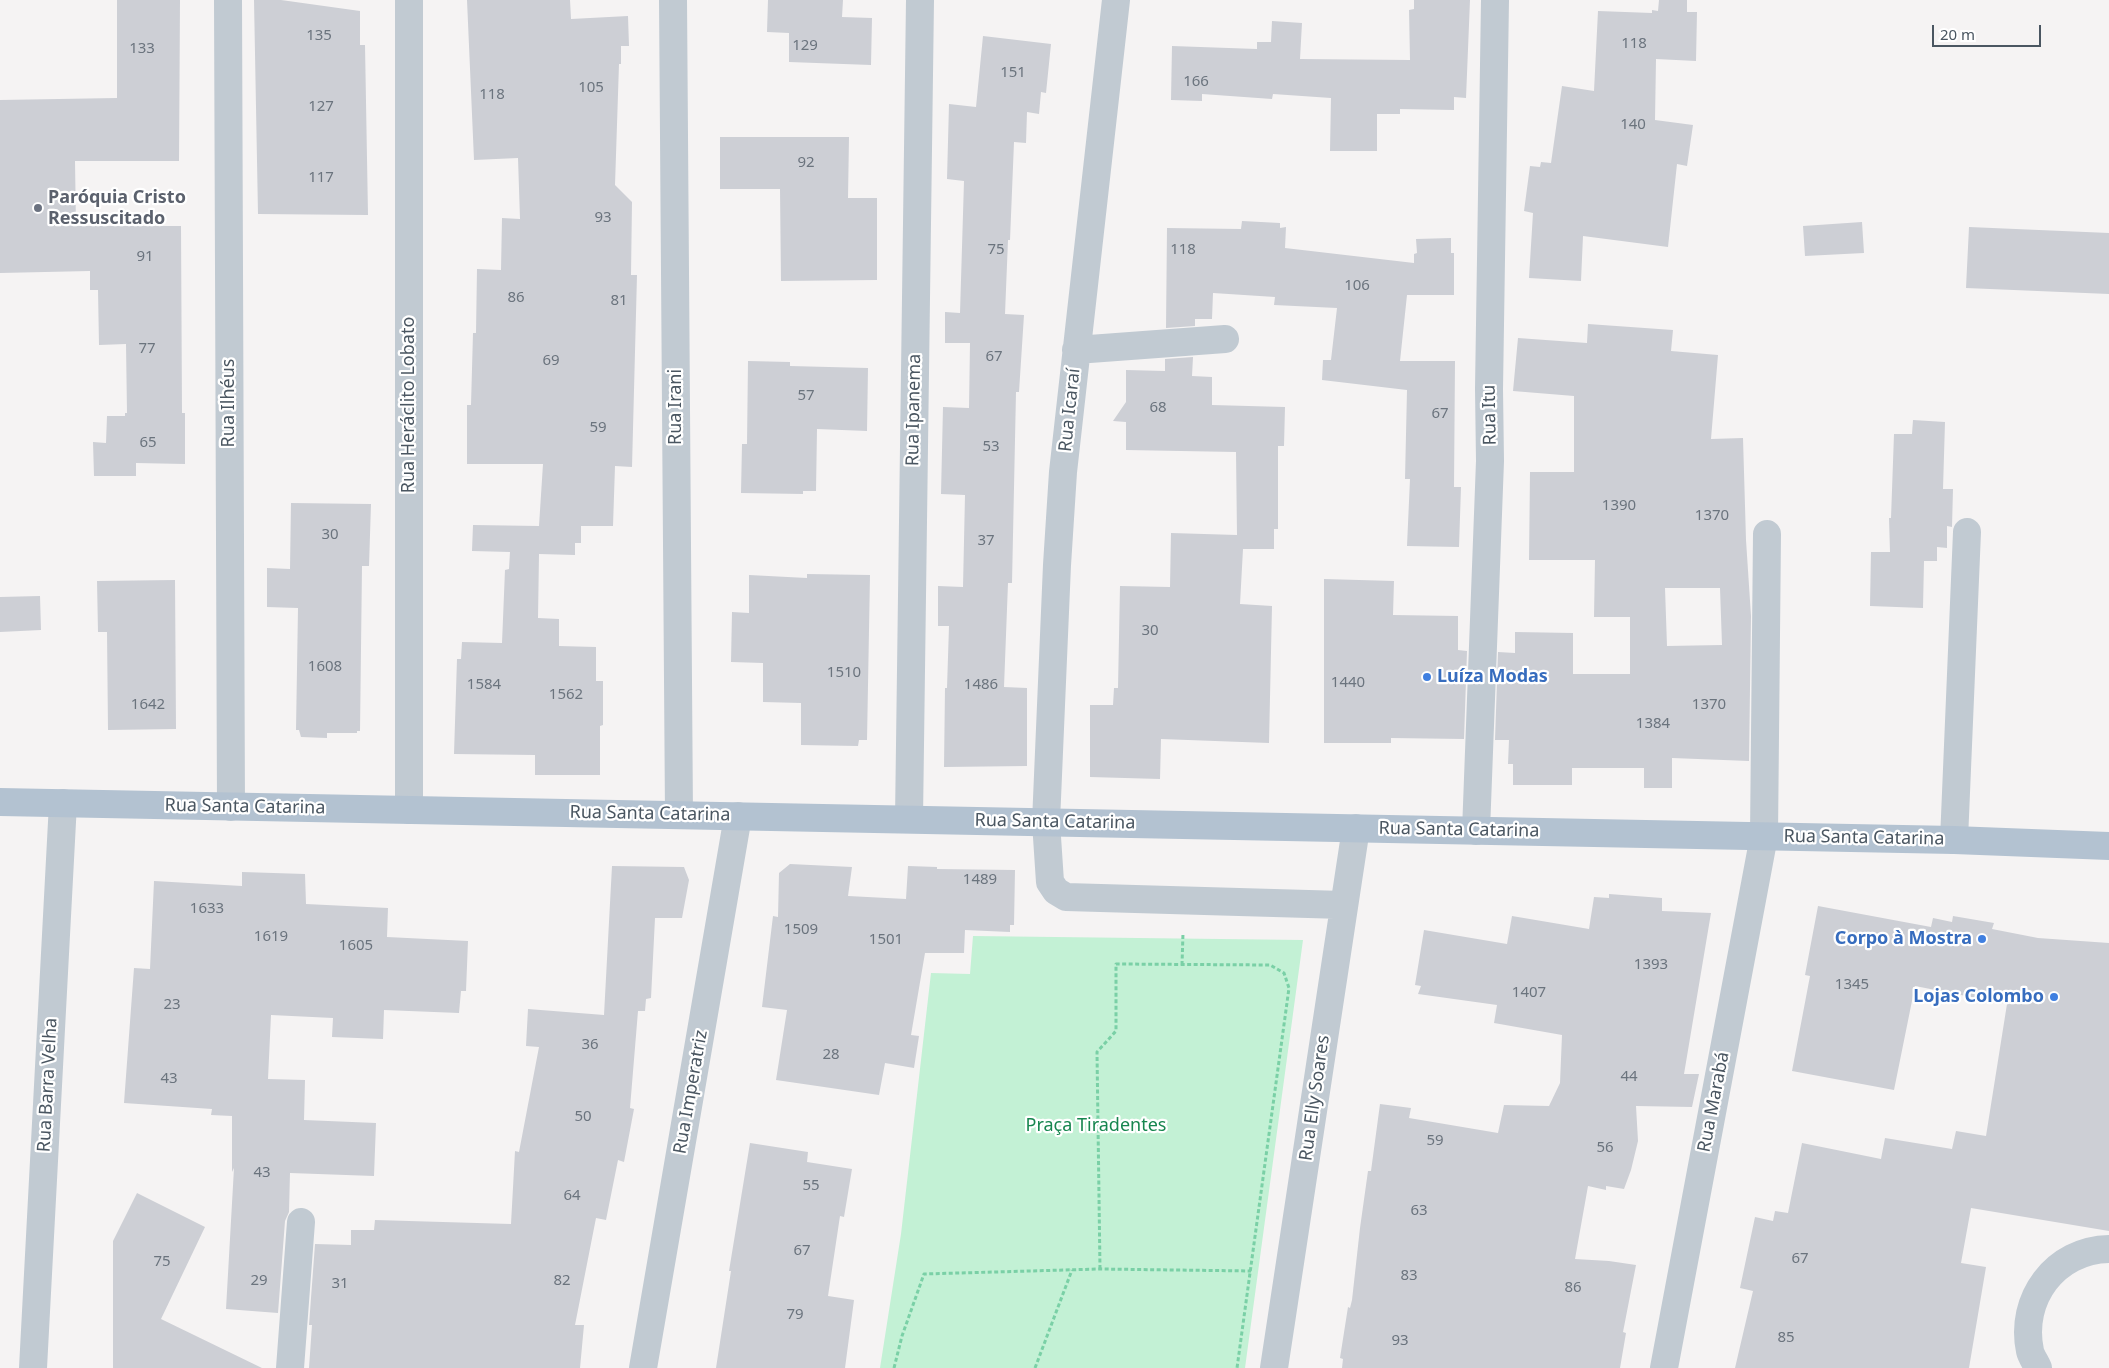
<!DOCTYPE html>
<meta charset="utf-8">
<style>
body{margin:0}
#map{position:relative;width:2109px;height:1368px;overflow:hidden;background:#f5f3f3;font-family:"Noto Sans",sans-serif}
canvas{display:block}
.scale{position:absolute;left:1932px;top:25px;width:109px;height:22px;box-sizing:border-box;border:2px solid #4a5661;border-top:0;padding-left:6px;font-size:15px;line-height:18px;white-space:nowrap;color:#4a5661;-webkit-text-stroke:4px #fff;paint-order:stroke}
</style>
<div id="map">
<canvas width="2109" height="1368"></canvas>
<div class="scale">20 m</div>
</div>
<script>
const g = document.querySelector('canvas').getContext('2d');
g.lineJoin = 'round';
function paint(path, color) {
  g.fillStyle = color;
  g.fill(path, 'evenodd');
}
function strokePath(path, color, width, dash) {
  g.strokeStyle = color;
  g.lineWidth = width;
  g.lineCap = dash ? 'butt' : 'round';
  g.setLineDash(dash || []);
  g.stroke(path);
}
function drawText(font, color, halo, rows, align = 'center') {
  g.font = font + ' "Noto Sans",sans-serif';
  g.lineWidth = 4.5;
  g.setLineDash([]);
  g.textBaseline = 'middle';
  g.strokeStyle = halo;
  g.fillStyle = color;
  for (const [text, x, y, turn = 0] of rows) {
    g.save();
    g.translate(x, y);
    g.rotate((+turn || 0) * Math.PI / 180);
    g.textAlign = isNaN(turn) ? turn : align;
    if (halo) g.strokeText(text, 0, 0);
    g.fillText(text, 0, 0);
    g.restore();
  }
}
const green = new Path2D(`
 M 973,936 L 1303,940 L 1245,1368 L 880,1368 L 901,1234 L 931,973 L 970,974 Z`);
const building = new Path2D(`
 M 117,0 L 180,0 L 179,161 L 75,161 L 76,226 L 181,226 L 182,413 L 185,413 L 185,464 L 136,463 L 136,476 L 94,476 L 93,442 L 106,443 L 107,416 L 125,416 L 125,413 L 127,413 L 126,344 L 99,345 L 98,290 L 90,290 L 90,271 L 0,273 L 0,100 L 117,98 Z
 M 254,0 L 281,0 L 360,11 L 360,45 L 365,45 L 368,215 L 258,214 Z
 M 467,0 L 570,0 L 571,19 L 628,16 L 629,46 L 621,46 L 621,64 L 619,64 L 615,185 L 632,202 L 631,275 L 637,275 L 632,467 L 615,466 L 613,526 L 581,526 L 581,543 L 575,543 L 575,555 L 539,554 L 538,618 L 559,619 L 559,646 L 596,647 L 596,681 L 603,681 L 603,725 L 600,726 L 600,775 L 535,775 L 535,755 L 454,754 L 457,659 L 461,659 L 462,642 L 502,643 L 505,570 L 509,569 L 510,552 L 472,551 L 473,525 L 539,526 L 543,464 L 467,464 L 467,405 L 471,405 L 473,333 L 476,333 L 477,269 L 501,270 L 502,218 L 520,219 L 518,158 L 474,160 Z
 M 768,0 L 843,0 L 842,17 L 872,18 L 871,65 L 789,62 L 789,33 L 767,32 Z
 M 1414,0 L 1470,0 L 1466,98 L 1454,97 L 1454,110 L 1400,109 L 1400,114 L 1377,114 L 1377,151 L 1330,151 L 1331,98 L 1273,94 L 1272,99 L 1202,94 L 1202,101 L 1171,100 L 1172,46 L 1257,49 L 1257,42 L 1271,42 L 1272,21 L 1302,23 L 1300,59 L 1410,60 L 1409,10 L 1414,9 Z
 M 1659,0 L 1687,0 L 1687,12 L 1697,12 L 1696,61 L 1656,59 L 1655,120 L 1693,125 L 1687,166 L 1677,164 L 1668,247 L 1583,236 L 1581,281 L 1529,278 L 1533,213 L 1524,211 L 1530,166 L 1540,167 L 1541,162 L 1551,163 L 1562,86 L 1594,91 L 1598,11 L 1652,13 L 1652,10 L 1658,11 Z
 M 983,36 L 1051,44 L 1046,93 L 1041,92 L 1039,114 L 1027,112 L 1026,143 L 1014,142 L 1010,240 L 1008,240 L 1005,314 L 1024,315 L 1019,392 L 1016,392 L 1012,583 L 1008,583 L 1004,687 L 1027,688 L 1027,766 L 944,767 L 945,688 L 947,688 L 949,626 L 938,626 L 938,586 L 963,587 L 965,495 L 941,494 L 943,407 L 969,408 L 970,343 L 945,343 L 945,312 L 960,313 L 964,181 L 947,179 L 949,104 L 976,107 Z
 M 720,137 L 849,137 L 848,198 L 877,198 L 877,280 L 781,281 L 780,189 L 720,189 Z
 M 1242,221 L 1280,223 L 1280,228 L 1286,227 L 1285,248 L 1414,263 L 1414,254 L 1417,253 L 1416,239 L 1451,238 L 1451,253 L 1454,253 L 1454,295 L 1407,295 L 1400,361 L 1455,361 L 1454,487 L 1461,487 L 1459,547 L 1407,546 L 1410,479 L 1405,479 L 1407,390 L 1322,380 L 1323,360 L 1331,360 L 1337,308 L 1274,305 L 1275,297 L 1213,293 L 1212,319 L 1195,319 L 1195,326 L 1166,328 L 1167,228 L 1241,229 Z
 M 1862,222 L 1864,253 L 1805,256 L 1803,226 Z
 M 1969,227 L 2109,233 L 2109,294 L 1966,288 Z
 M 1588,324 L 1673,330 L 1671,351 L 1718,355 L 1711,439 L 1743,438 L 1746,540 L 1751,616 L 1749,761 L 1672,758 L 1672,788 L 1644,788 L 1644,768 L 1572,768 L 1572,785 L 1513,785 L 1513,764 L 1508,764 L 1509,740 L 1495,740 L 1498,652 L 1515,653 L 1515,632 L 1573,633 L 1573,674 L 1630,674 L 1630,617 L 1594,617 L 1595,560 L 1529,560 L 1530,472 L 1574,472 L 1574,396 L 1513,391 L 1518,338 L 1587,343 ZM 1665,588 L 1720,588 L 1722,645 L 1667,646 Z
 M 1193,357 L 1192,376 L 1212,377 L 1212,405 L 1285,407 L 1284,446 L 1278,446 L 1278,529 L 1274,529 L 1274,549 L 1243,549 L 1240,604 L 1272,606 L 1269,743 L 1161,739 L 1160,779 L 1090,777 L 1090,705 L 1113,705 L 1114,688 L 1118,688 L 1120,586 L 1170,587 L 1171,533 L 1237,535 L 1236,452 L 1126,450 L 1126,422 L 1113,421 L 1126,402 L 1126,370 L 1165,371 L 1165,359 Z
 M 748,361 L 790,362 L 790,366 L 868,368 L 867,431 L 817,429 L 816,491 L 803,491 L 803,494 L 741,493 L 742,444 L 747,444 Z
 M 1913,420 L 1945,422 L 1943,489 L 1953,489 L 1952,527 L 1947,526 L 1947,548 L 1937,547 L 1937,561 L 1924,561 L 1923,608 L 1870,606 L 1871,552 L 1890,552 L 1889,518 L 1891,518 L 1894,434 L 1912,434 Z
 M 291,503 L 371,504 L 369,566 L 362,566 L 360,731 L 357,731 L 357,733 L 327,733 L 327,738 L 301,737 L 299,730 L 296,730 L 298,608 L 267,607 L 267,568 L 290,569 Z
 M 807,574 L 870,575 L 867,740 L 859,740 L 858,746 L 801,745 L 801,703 L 763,702 L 763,663 L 731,662 L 732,612 L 749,613 L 749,575 L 807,578 Z
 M 1324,579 L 1394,581 L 1393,615 L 1458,616 L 1458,650 L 1467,651 L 1464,739 L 1391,738 L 1391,743 L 1324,743 Z
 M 175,580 L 176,729 L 108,730 L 107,632 L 98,632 L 97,581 Z
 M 40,596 L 41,630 L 0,632 L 0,597 Z
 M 790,864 L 852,867 L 848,896 L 906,899 L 908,866 L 937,867 L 937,869 L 1015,870 L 1014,925 L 1010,925 L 1010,932 L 965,930 L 964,953 L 925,953 L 911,1035 L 919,1036 L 914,1068 L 885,1063 L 879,1095 L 776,1080 L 787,1010 L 762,1007 L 773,916 L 778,917 L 779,873 Z
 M 612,866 L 684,867 L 689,880 L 682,918 L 655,918 L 651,998 L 646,999 L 645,1011 L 638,1011 L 630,1108 L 634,1109 L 624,1162 L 618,1160 L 606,1220 L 596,1218 L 575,1325 L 584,1325 L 580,1368 L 309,1368 L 312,1325 L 309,1325 L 315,1244 L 351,1245 L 351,1230 L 374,1230 L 375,1220 L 511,1224 L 515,1151 L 519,1152 L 539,1047 L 526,1046 L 528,1009 L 604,1015 Z
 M 242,872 L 305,874 L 306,904 L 388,908 L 387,937 L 468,941 L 466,991 L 461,991 L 459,1013 L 384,1010 L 383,1039 L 332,1037 L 333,1018 L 271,1015 L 268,1079 L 305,1080 L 304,1120 L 376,1123 L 374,1176 L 290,1173 L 289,1212 L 285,1221 L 278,1313 L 226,1309 L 234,1168 L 232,1172 L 232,1116 L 211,1115 L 212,1109 L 124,1103 L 134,968 L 150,969 L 154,881 L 242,886 Z
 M 1609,894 L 1662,898 L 1662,911 L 1711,913 L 1684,1074 L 1699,1074 L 1692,1107 L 1636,1106 L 1638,1141 L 1631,1170 L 1624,1189 L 1606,1186 L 1606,1190 L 1588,1186 L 1575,1259 L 1609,1261 L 1636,1265 L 1623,1332 L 1626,1333 L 1620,1368 L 1342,1368 L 1343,1359 L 1340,1358 L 1348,1307 L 1350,1308 L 1352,1300 L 1360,1228 L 1368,1171 L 1371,1171 L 1380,1104 L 1411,1108 L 1409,1118 L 1498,1133 L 1504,1105 L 1549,1106 L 1560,1083 L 1562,1035 L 1494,1023 L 1497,1005 L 1418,994 L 1421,986 L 1415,985 L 1424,930 L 1507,944 L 1512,916 L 1589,929 L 1594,897 L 1609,898 Z
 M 1818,906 L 1931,927 L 1933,918 L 1952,922 L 1953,916 L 1994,923 L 1992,929 L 2038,938 L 2109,943 L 2109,1231 L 1971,1208 L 1961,1263 L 1986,1267 L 1969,1368 L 1735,1368 L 1753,1291 L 1740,1288 L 1755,1217 L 1773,1221 L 1775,1211 L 1788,1213 L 1802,1143 L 1881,1159 L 1885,1138 L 1952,1149 L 1956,1131 L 1986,1136 L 2007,1004 L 1915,986 L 1894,1090 L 1792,1071 L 1810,976 L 1805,975 Z
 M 750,1143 L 808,1152 L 807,1162 L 852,1169 L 844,1217 L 840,1216 L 828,1296 L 854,1300 L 845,1368 L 716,1368 L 731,1271 L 729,1271 Z
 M 137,1193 L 205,1227 L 161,1319 L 262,1368 L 113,1368 L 113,1241 Z`);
const path = new Path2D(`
 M 1182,965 L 1183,933
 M 1100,1269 L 1097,1052 L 1116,1031 L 1116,964 L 1270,965 L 1284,973 L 1289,988 L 1237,1368
 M 894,1368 L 902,1336 L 924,1274 L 1100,1269 L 1251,1271
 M 1035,1368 L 1072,1270`);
const minor = new Path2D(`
 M 228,0 L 231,807
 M 409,0 L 409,810
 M 673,0 L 679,815
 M 1116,0 L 1063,472 L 1057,565 L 1046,822 L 1050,882 L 1056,891 L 1066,897 L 1343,905
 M 1076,350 L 1225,339
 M 909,819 L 920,0
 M 1476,831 L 1490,461 L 1489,389 L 1495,0
 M 1954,840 L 1967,532
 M 33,1368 L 63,803
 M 290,1368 L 301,1222
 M 643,1368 L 738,816
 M 1274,1368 L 1356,828
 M 1664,1368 L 1764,836 L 1767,534
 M 2038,1368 C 2036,1363 2031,1356 2030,1351 C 2019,1299 2055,1250 2109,1249`);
const major = new Path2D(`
 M 0,802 L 1954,840 L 2109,846`);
const markers = [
 [38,208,5,"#6b7280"],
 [1427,677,5,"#3f7fe0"],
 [1982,939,5,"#3f7fe0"],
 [2054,997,5,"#3f7fe0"]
];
const numberNames = [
 ["135",319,36],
 ["118",1634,44],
 ["129",805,46],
 ["133",142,49],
 ["151",1013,73],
 ["166",1196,82],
 ["105",591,88],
 ["118",492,95],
 ["127",321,107],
 ["140",1633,125],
 ["92",806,163],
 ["117",321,178],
 ["93",603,218],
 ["75",996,250],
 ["118",1183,250],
 ["91",145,257],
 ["106",1357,286],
 ["86",516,298],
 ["81",619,301],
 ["77",147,349],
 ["67",994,357],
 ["69",551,361],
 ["57",806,396],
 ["68",1158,408],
 ["67",1440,414],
 ["59",598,428],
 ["65",148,443],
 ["53",991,447],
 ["1390",1619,506],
 ["1370",1712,516],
 ["30",330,535],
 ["37",986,541],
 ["30",1150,631],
 ["1608",325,667],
 ["1510",844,673],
 ["1440",1348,683],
 ["1584",484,685],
 ["1486",981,685],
 ["1562",566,695],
 ["1642",148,705],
 ["1370",1709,705],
 ["1384",1653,724],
 ["1489",980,880],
 ["1633",207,909],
 ["1509",801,930],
 ["1619",271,937],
 ["1501",886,940],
 ["1605",356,946],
 ["1393",1651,965],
 ["1345",1852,985],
 ["1407",1529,993],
 ["23",172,1005],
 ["36",590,1045],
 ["28",831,1055],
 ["44",1629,1077],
 ["43",169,1079],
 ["50",583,1117],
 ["59",1435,1141],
 ["56",1605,1148],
 ["43",262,1173],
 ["55",811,1186],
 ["64",572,1196],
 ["63",1419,1211],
 ["67",802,1251],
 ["67",1800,1259],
 ["75",162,1262],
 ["83",1409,1276],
 ["29",259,1281],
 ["82",562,1281],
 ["31",340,1284],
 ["86",1573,1288],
 ["79",795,1315],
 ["85",1786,1338],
 ["93",1400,1341]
];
const worshipNames = [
 ["Paróquia Cristo",48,198],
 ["Ressuscitado",48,219]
];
const streetNames = [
 ["Rua Ilhéus",229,403,-90],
 ["Rua Heráclito Lobato",409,405,-90],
 ["Rua Irani",676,407,-90],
 ["Rua Ipanema",914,410,-89],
 ["Rua Icaraí",1070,410,-84],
 ["Rua Itu",1490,415,-91],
 ["Rua Santa Catarina",245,807,1],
 ["Rua Santa Catarina",650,814,1],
 ["Rua Santa Catarina",1055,822,1],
 ["Rua Santa Catarina",1459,830,1],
 ["Rua Santa Catarina",1864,838,1],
 ["Rua Barra Velha",48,1085,-87],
 ["Rua Imperatriz",691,1092,-80],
 ["Rua Elly Soares",1315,1098,-82],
 ["Rua Marabá",1714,1102,-79]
];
const shopNames = [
 ["Luíza Modas",1437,677,"left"],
 ["Corpo à Mostra",1972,939],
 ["Lojas Colombo",2044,997]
];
const parkNames = [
 ["Praça Tiradentes",1096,1126]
];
paint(green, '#c3f1d5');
paint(building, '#cdcfd5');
strokePath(path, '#7ad0a6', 3, [4, 2.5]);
strokePath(minor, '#c1cad2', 28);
strokePath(major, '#b3c2d1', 28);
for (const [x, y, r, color] of markers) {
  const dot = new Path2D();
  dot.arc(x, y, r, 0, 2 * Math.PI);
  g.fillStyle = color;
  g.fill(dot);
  strokePath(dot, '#fff', 2);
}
drawText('15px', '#6b747e', null, numberNames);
drawText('bold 18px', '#5b616d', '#fff', worshipNames, 'left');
drawText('18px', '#4a5661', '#fff', streetNames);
drawText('bold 18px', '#366cbe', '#fff', shopNames, 'right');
drawText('18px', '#17864f', '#fff', parkNames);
</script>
